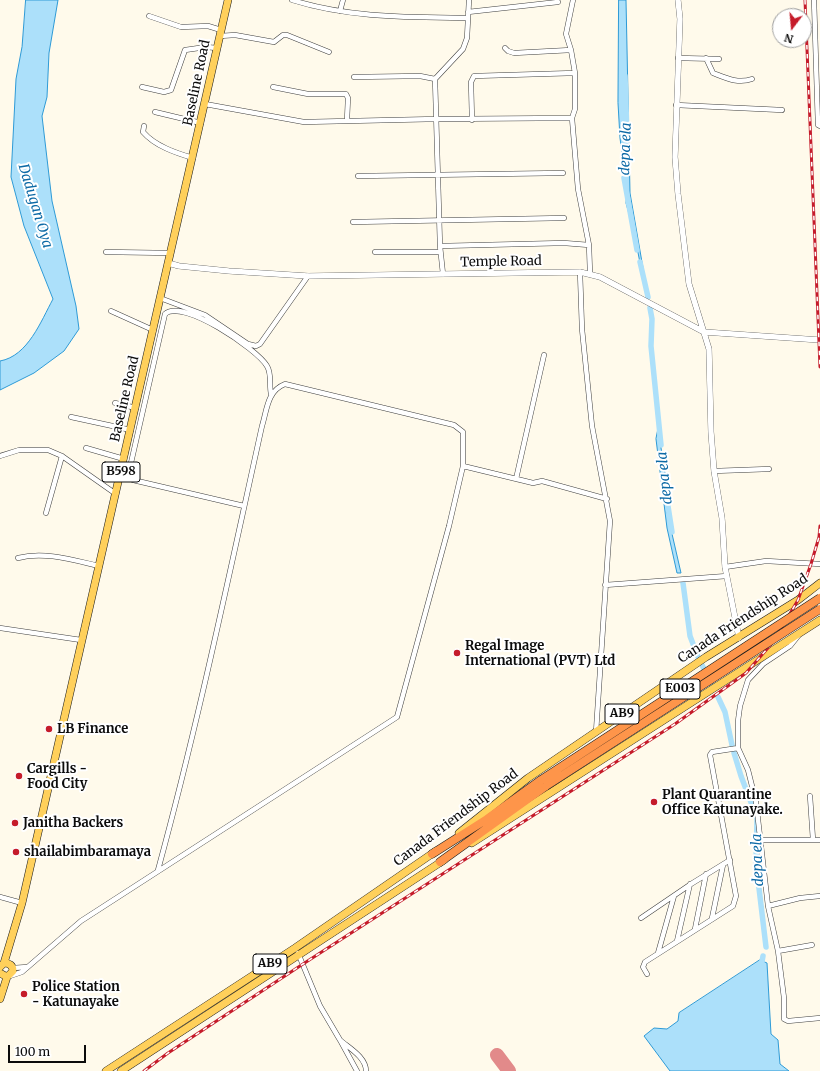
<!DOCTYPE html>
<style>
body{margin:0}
#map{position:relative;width:820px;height:1071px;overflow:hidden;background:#fffaeb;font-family:Merriweather,serif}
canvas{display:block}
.north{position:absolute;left:772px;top:8px;width:40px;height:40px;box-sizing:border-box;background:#fff;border:1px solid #9e9e9e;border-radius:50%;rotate:196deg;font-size:11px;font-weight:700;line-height:16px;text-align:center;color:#0c0c0c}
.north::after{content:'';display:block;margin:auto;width:14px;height:18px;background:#c51b2a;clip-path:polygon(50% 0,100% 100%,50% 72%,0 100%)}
.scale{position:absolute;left:8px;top:1045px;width:78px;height:18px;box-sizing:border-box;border:2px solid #0c0c0c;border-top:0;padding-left:5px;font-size:12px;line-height:14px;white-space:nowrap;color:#0c0c0c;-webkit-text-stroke:3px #fff;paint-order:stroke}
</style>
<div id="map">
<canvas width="820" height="1071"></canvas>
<div class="north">N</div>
<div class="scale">100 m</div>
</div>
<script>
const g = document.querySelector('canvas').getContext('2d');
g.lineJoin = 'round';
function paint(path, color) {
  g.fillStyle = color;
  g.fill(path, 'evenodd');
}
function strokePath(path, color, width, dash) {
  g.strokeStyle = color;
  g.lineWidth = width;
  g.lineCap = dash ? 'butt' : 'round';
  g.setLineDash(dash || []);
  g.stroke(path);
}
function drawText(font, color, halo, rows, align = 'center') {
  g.font = font + ' Merriweather,serif';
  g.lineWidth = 4;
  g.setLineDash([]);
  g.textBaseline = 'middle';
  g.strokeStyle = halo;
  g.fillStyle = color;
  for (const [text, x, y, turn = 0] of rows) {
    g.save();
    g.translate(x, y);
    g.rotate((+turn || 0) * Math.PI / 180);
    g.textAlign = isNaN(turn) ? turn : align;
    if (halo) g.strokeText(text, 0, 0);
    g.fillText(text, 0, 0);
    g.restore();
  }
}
const water = new Path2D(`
 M 26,0 L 58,0 L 49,53 L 47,97 L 42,116 L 52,201 L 76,306 L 79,329 L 64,351 L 34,373 L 0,390 L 0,361 C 28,356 41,321 53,299 L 24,226 L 11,177 L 16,79 L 22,47 Z
 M 619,0 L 626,0 L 630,193 L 643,268 L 641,268 L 634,232 L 626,203 L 627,193 L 620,138 L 618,103 Z
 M 658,429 L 665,473 L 667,512 L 681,573 L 677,573 L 667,528 L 656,439 Z
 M 760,960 L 767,963 L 771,1034 L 778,1040 L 780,1064 L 789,1071 L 670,1071 L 644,1036 L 654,1028 L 667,1029 L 678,1021 L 679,1013 Z`);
const canal = new Path2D(`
 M 625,76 L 627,135
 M 624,178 L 637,250
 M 640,262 L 648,297
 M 650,308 L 652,319 L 651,346 L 661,445
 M 665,487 L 672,532
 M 683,583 L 690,636 L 698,657
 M 702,665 L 712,685
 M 718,697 L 725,712 L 732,745
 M 734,753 L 741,776 L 757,818 L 756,863 L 766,947
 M 761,967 L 763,956`);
const taxiway = new Path2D(`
 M 497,1055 L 509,1071`);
const minor = new Path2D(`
 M 292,0 C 349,18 408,17 468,18
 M 573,0 L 566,34 L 571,50 L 575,73 L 575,109 L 572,118 L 578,189 L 589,245 L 590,273
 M 814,0 L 818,125 L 820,126
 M 340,11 L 343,0
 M 468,12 L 558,2
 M 149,16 L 181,27 L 208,26 L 221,30
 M 220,36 L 235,35 L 274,42 L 283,35 L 287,35 L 329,52
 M 505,48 L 508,51 L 514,53 L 571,50
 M 678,58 L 719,59
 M 706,58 L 713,73 C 726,78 738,84 752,79
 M 354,77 L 420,76 L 435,79
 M 142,87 L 164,92 L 171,90 L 185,50 L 206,47 L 217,48
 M 273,87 L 308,94 L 346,94 L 348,98 L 347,120
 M 205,104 L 304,122 L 437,119 L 572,118
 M 676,105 L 782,110
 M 155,112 L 201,123
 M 472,120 L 471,82 L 474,76 L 575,73
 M 144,126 L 143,132 C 155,146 176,153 193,158
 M 358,176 L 563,173
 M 353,222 L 564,218
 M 440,246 L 564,243 L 589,245
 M 106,252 L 170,253
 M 375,252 L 440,252
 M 580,272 L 582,329 L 592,426 L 610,521 L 596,732
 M 443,274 L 440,246 L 435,79 L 463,49 L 467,38 L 469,0
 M 160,298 L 205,315 L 248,344 L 256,346 L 260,344 L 308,276
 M 111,311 L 153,330
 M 115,403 L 136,408
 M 71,417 L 131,430
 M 86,448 L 124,459
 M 0,456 L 19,450 L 48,450 L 62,456 L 116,494
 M 463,466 L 533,483 L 542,481 L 607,499
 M 714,471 L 769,469
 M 516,479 L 544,355
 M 244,506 L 133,480 L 128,476 L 165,314 C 182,298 257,349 267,366 C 272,374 269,385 271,394
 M 46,513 L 62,456
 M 18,558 C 44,551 73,560 99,566
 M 725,567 L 766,561 L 820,564
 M 605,585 L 727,576
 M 0,628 L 81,640
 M 798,636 L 790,646 L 763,664 L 748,680 L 740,706 L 738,721 L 738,748 L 748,770 L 756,802 L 768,906 L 778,951 L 784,998 L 784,1019 L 788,1021 L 820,1018
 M 810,796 L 813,840
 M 760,840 L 820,840
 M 0,897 L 22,903
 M 768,906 L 800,898 L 820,896
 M 641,918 L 691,884 L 730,860
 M 712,918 L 723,865
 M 695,929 L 706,874
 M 677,941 L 690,884
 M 778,951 L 812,945
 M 298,953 L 320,1006 L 340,1040
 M 658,953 L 674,896
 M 13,968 L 27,967
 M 647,974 L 643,967 L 645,962 L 733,906 L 736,896 L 710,755 L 712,752 L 738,748
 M 10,976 L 22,972 L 81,921 L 397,717 L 449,526 L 463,466 L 463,432 L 454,425 L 285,384 C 267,391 267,410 262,426 C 229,575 198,724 158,870
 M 357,1071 L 340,1040 C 349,1048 366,1057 366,1071`);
const tertiary = new Path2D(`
 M 678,0 L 680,19 L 675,157 L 678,194 L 689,284 L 709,349 L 711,432 L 714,471 L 722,518 L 725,567 L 739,638
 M 168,263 L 179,266 L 229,271 L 308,276 L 580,272 L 600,277 L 704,332 L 820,340`);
const primary = new Path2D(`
 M 459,833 L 528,778 L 706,657 L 798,600 L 820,583
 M 472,843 L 820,620
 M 4,963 L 22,903 L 228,0
 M 0,967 L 4,963 C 9,963 13,965 13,971 L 7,977 L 0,973
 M 0,999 L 7,977
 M 106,1071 L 295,948 L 436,851
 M 121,1071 L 444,860`);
const motorway = new Path2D(`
 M 432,854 L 487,819 L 541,780
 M 440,862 L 546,786`);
const rail = new Path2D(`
 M 805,0 L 820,367
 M 144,1071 L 168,1053 L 303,964 L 675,724 L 746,673 L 774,641 L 798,600 L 811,564 L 819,537 L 820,526`);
const motorwayBridge = new Path2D(`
 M 541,780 L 820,598
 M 546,786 L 820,609`);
const markers = [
 [457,653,4,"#c51b2a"],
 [49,729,4,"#c51b2a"],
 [19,776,4,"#c51b2a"],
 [654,802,4,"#c51b2a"],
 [15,823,4,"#c51b2a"],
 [16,852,4,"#c51b2a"],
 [24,994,4,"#c51b2a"]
];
const shields = [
 [121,472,38],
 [680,689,40],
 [622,714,34],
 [270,964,34]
];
const shieldNames = [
 ["B598",121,472],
 ["E003",680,689],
 ["AB9",622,714],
 ["AB9",270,964]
];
const streetNames = [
 ["Baseline Road",197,83,-78],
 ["Temple Road",501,262,-1],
 ["Baseline Road",125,399,-77],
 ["Canada Friendship Road",743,619,-33],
 ["Canada Friendship Road",456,818,-37]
];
const poiNames = [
 ["Regal Image",465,646],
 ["International (PVT) Ltd",465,661],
 ["LB Finance",57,729],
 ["Cargills -",27,769],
 ["Food City",27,784],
 ["Plant Quarantine",662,795],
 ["Office Katunayake.",662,810],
 ["Janitha Backers",23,823],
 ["shailabimbaramaya",24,852],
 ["Police Station",32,987],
 ["- Katunayake",32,1002]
];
const waterNames = [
 ["depa ela",626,149,-88],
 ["Dadugan Oya",35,206,73],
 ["depa ela",665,478,-96],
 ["depa ela",758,860,-92]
];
paint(water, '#ace0fa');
strokePath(water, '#2e9ad6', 1);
strokePath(canal, '#ace0fa', 5.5);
strokePath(taxiway, '#e28a8a', 14);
strokePath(minor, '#3f3f3f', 5.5);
strokePath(tertiary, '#3f3f3f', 6);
strokePath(primary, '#1d1d1d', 8);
strokePath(motorway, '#1d1d1d', 9);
strokePath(minor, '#fff', 4.5);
strokePath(tertiary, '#fff', 5.5);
strokePath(primary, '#ffd05b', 7);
strokePath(motorway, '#fe954a', 8);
strokePath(rail, '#c51b2a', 3);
strokePath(rail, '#fff', 1.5, [4.5]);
strokePath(motorwayBridge, '#1d1d1d', 9, []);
strokePath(motorwayBridge, '#fe954a', 8);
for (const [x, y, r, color] of markers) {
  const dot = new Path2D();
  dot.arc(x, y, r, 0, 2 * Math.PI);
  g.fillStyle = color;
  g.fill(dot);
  strokePath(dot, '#fff', 1.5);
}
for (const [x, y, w] of shields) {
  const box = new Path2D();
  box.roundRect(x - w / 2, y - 10, w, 20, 3);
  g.fillStyle = '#fff';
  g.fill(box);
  strokePath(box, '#0c0c0c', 1);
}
drawText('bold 12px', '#0c0c0c', null, shieldNames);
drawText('13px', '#0c0c0c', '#fff', streetNames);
drawText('bold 13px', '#0c0c0c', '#fff', poiNames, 'left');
drawText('italic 14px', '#0d6aa6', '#fff', waterNames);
</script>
